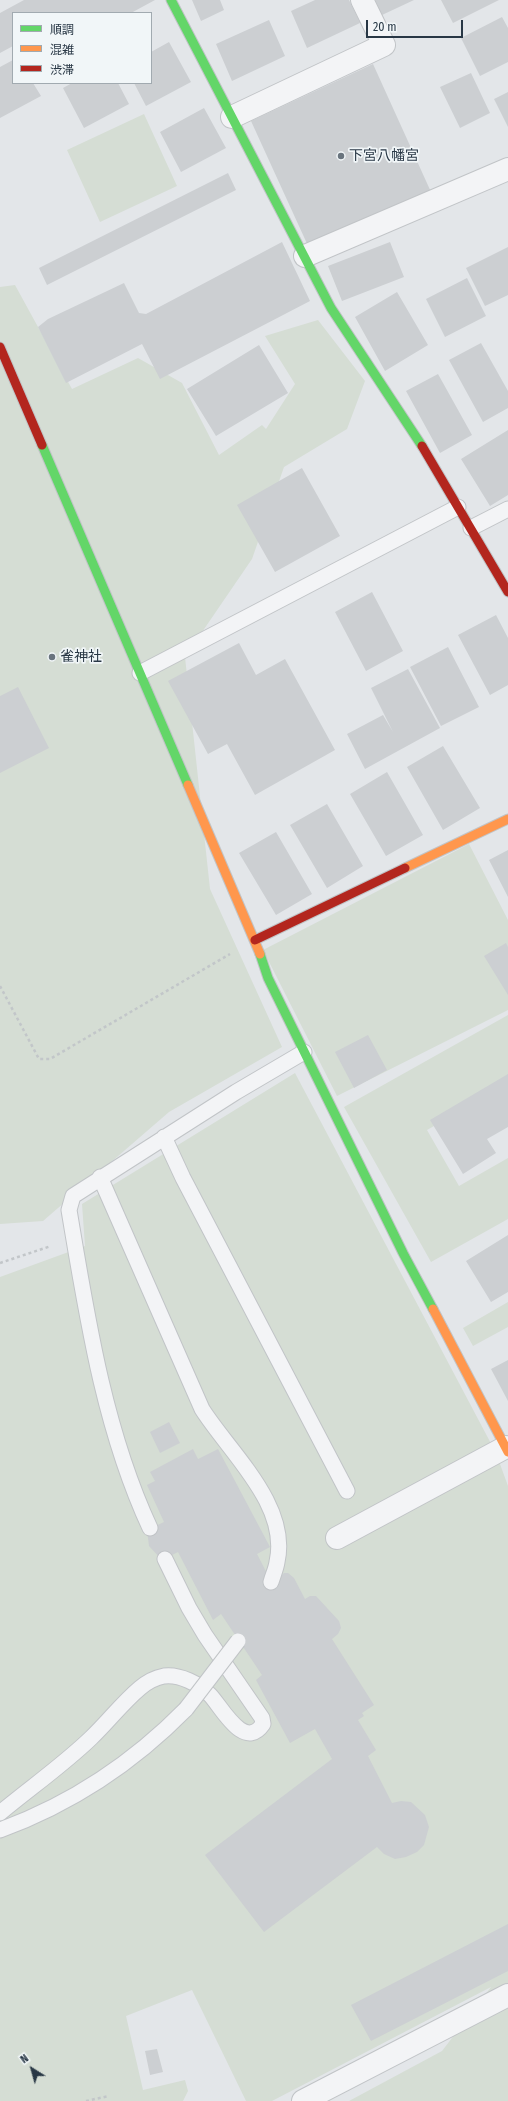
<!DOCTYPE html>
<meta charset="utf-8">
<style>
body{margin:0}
#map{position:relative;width:508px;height:2101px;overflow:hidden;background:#e3e6e9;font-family:"Fira Sans Condensed","Noto Sans JP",sans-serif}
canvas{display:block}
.legend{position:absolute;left:12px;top:12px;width:140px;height:72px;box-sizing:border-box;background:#f1f6f8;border:1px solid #a1aab0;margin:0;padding:5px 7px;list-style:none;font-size:12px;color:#283745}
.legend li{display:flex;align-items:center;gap:8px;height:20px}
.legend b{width:20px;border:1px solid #a1aab0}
.north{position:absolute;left:12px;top:2049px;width:40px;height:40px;-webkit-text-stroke:3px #f1f6f8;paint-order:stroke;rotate:323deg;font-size:11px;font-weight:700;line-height:16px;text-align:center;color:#283745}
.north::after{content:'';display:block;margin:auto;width:14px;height:18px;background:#283745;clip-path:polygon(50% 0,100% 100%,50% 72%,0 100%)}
.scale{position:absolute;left:366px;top:20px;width:97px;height:18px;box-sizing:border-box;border:2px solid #283745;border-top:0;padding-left:5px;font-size:12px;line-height:14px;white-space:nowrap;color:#283745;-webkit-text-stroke:3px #f1f6f8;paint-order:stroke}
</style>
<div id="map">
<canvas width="508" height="2101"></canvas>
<ul class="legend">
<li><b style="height:5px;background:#63d668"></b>順調</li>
<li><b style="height:5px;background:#ff974d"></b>混雑</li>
<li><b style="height:5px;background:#b3261e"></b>渋滞</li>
</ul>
<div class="north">N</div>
<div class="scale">20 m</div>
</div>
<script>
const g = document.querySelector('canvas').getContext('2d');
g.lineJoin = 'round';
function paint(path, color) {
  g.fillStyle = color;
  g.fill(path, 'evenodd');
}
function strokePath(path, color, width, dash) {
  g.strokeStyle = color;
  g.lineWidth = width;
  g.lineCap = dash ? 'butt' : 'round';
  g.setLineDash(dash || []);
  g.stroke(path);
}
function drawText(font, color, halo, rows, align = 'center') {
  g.font = font + ' "Fira Sans Condensed","Noto Sans JP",sans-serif';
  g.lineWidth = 3.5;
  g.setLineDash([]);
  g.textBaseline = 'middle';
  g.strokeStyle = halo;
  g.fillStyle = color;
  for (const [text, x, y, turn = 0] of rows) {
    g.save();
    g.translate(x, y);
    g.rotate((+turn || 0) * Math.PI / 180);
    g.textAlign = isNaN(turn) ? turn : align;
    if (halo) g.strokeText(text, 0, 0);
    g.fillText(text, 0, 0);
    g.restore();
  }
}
const green = new Path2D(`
 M 144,114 L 177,186 L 100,222 L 67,150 Z
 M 15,285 L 72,389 L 138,358 L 182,383 L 219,455 L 262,425 L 266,429 L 295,384 L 265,336 L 318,320 L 365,381 L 347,429 L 284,467 L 252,559 L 185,657 L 210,889 L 282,1047 L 169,1112 L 43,1221 L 0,1224 L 0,287 Z
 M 469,844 L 508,920 L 508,1010 L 337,1096 L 263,950 Z
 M 508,1015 L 508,1084 L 427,1130 L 459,1186 L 508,1158 L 508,1219 L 431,1262 L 344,1107 Z
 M 295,1073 L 496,1453 L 508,1486 L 508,2101 L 349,2101 L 442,2051 L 491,1987 L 272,2101 L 246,2101 L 192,1990 L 126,2016 L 143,2090 L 185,2080 L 188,2091 L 183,2101 L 0,2101 L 0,1277 L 85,1246 L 82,1204 Z
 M 508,1302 L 508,1327 L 473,1346 L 463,1328 Z`);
const building = new Path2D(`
 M 24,0 L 155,0 L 131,13 L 13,13 L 13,46 L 0,53 L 0,13 Z
 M 192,0 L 220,0 L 224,10 L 201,21 Z
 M 315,0 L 349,0 L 360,23 L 307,48 L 291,11 Z
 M 375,0 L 414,0 L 382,15 Z
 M 441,0 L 499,0 L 453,23 Z
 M 502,17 L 508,28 L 508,62 L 480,76 L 461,38 Z
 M 269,20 L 285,56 L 232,81 L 216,44 Z
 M 169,42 L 191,82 L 146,106 L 134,83 L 151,83 L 151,52 Z
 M 13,60 L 13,83 L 33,83 L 41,96 L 0,118 L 0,67 Z
 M 373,64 L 431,192 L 309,248 L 251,121 Z
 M 471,73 L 490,113 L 460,128 L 440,87 Z
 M 72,83 L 118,83 L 129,104 L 84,128 L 63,88 Z
 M 508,92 L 508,127 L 494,99 Z
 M 204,108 L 226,148 L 181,172 L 160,132 Z
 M 228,173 L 236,190 L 47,285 L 39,268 Z
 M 282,242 L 310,301 L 160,379 L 142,344 L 66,383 L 38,327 L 48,319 L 124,283 L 139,313 L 146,314 Z
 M 390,242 L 404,277 L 342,301 L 328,266 Z
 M 508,247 L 508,295 L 485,306 L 466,268 Z
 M 467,278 L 486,316 L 445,337 L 426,299 Z
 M 397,292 L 428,345 L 385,371 L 355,317 Z
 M 481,343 L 508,391 L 508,408 L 483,422 L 449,360 Z
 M 259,345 L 288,393 L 216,436 L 187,389 Z
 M 438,374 L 472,435 L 440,453 L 406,391 Z
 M 508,430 L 508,495 L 490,506 L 461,459 Z
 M 302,468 L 340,536 L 275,572 L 237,505 Z
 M 372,592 L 403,651 L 366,671 L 335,612 Z
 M 496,615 L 508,638 L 508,685 L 490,695 L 458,635 Z
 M 239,643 L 256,675 L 285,659 L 335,750 L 255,795 L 227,744 L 208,754 L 168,681 Z
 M 448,647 L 479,707 L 441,726 L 410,667 Z
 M 408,669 L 440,728 L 365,769 L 347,734 L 383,715 L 393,732 L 371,688 Z
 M 18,687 L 49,748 L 0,773 L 0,696 Z
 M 443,746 L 480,808 L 443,830 L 407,767 Z
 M 387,772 L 423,835 L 386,856 L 350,794 Z
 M 327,804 L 363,866 L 327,888 L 290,825 Z
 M 276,832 L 312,894 L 276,915 L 239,853 Z
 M 508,850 L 508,897 L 489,860 Z
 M 506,943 L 508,947 L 508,995 L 484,956 Z
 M 368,1035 L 387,1070 L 354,1088 L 335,1052 Z
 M 508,1074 L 508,1127 L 487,1139 L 496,1153 L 463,1174 L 430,1120 Z
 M 508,1235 L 508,1292 L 491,1302 L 466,1261 Z
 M 508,1360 L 508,1401 L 491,1369 Z
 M 169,1422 L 180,1443 L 160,1453 L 150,1432 Z
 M 193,1449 L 198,1459 L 218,1449 L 270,1547 L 257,1554 L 275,1589 L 282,1575 L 284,1573 L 288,1573 L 294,1578 L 305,1599 L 310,1596 L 316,1596 L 339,1621 L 341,1628 L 338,1634 L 332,1639 L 374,1705 L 362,1713 L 364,1716 L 358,1720 L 376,1750 L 368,1756 L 392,1803 L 401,1801 L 411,1802 L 425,1815 L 429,1827 L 424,1845 L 417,1852 L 406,1857 L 395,1859 L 384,1854 L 377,1847 L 264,1932 L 205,1855 L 332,1759 L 315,1729 L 290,1743 L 256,1680 L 262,1675 L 221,1614 L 213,1620 L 178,1552 L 162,1560 L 149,1546 L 147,1530 L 164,1522 L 147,1485 L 155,1481 L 150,1472 Z
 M 508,1924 L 508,1971 L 371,2041 L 351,2005 Z
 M 157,2049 L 163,2072 L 150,2075 L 145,2051 Z`);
const path = new Path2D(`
 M 0,986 L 39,1059 L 50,1059 L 230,954
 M 0,1263 L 51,1246
 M 86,2101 L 109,2096`);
const lane = new Path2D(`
 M 471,528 L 508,509
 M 140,673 L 458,507
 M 164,1137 L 183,1178 L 347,1491
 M 100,1177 L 202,1409 C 229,1452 290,1505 277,1562 C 276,1569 273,1575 271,1582
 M 150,1528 C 104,1429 87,1317 69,1210 L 73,1196 L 236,1092 L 304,1052
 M 0,1813 C 30,1788 63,1765 91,1738 C 108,1722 122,1703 140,1688 C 147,1682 154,1678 164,1676 C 180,1674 199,1684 210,1695 C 221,1706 244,1752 263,1724 L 262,1718 L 205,1635 L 189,1608 L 165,1559
 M 0,1830 C 71,1804 133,1763 186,1709`);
const street = new Path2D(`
 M 232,117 L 384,45 L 362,0
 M 305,256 L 508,169
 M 337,1538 L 506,1447
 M 303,2101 L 508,1995`);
const fast = new Path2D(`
 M 171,0 L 331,308 L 422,446
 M 42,445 L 188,785
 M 260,954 L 268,978 L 403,1253 L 433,1309`);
const slow = new Path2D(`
 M 188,785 L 260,954
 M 405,868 L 508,819
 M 433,1309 L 508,1452`);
const jam = new Path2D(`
 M 0,347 L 42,445
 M 422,446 L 508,592
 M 255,940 L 405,868`);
const laneBridge = new Path2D(`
 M 186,1709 L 238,1641`);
const markers = [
 [341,156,4,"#69747e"],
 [52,657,4,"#69747e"]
];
const poiNames = [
 ["下宮八幡宮",349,156],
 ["雀神社",60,657]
];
paint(green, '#d5ddd4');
paint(building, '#cccfd2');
strokePath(lane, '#c1c4c7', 17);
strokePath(street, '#c1c4c7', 24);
strokePath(fast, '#c1c4c7', 11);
strokePath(slow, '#c1c4c7', 11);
strokePath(jam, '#c1c4c7', 11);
strokePath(path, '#c2c6c9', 2.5, [3, 3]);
strokePath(lane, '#f3f4f6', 15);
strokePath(street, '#f3f4f6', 22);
strokePath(fast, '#63d668', 9);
strokePath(slow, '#ff974d', 9);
strokePath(jam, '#b3261e', 9);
strokePath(laneBridge, '#c1c4c7', 17, []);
strokePath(laneBridge, '#f3f4f6', 15);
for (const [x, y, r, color] of markers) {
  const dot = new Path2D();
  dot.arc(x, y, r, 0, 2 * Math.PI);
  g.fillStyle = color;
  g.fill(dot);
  strokePath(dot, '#f1f6f8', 1.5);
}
drawText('14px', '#283745', '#f1f6f8', poiNames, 'left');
</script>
